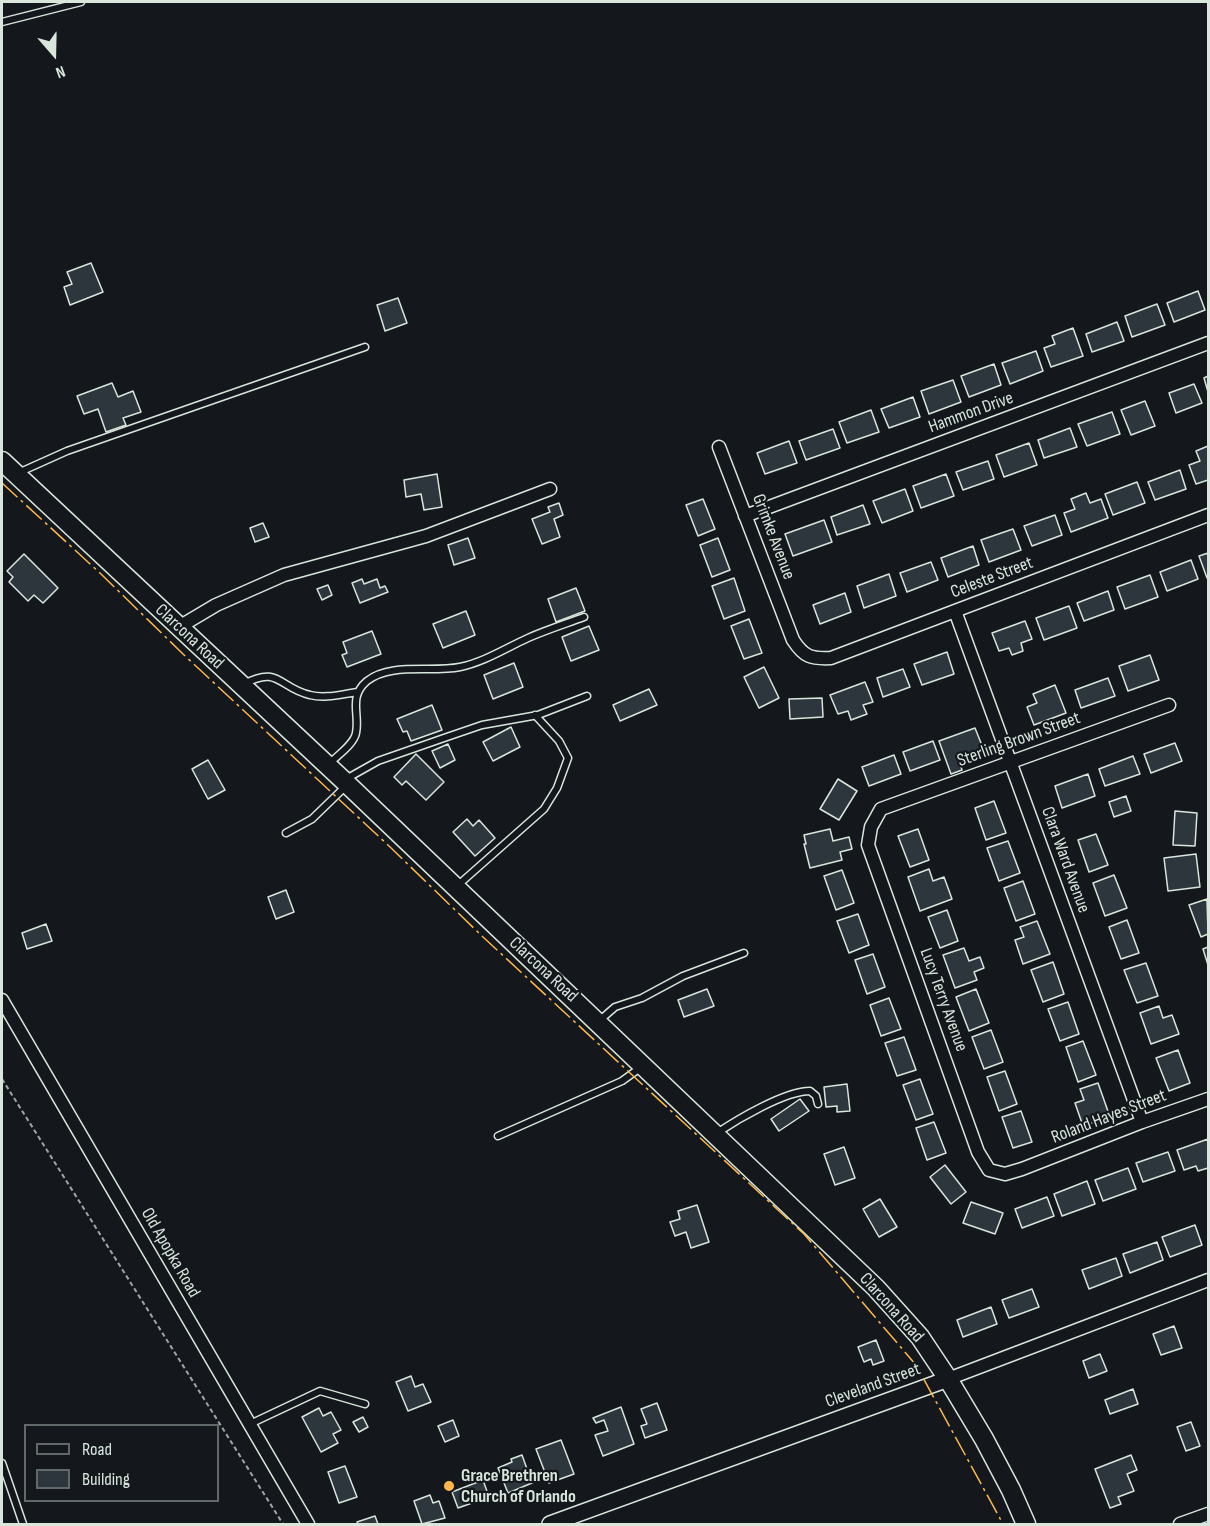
<!DOCTYPE html>
<style>
body{margin:0}
#map{position:relative;width:1210px;height:1526px;overflow:hidden;background:#14181c;font-family:"Sofia Sans Condensed",sans-serif}
canvas{display:block}
.frame{position:absolute;inset:0;border:3px solid #d8e6dc;pointer-events:none}
.legend{position:absolute;left:24px;top:1424px;width:195px;height:78px;box-sizing:border-box;background:#14181c;border:2px solid #626a69;margin:0;padding:8px 10px;list-style:none;font-size:18px;color:#d8e6dc}
.legend li{display:flex;align-items:center;gap:12px;height:30px}
.legend b{width:30px;border:2px solid #626a69}
.north{position:absolute;left:24px;top:24px;width:60px;height:60px;-webkit-text-stroke:4px #14181c;paint-order:stroke;rotate:160deg;font-size:16px;font-weight:700;line-height:24px;text-align:center;color:#d8e6dc}
.north::after{content:'';display:block;margin:auto;width:21px;height:27px;background:#d8e6dc;clip-path:polygon(50% 0,100% 100%,50% 72%,0 100%)}
</style>
<div id="map">
<canvas width="1210" height="1526"></canvas>
<div class="frame"></div>
<ul class="legend">
<li><b style="height:8px;background:#14181c"></b>Road</li>
<li><b style="height:16px;background:#2c363c"></b>Building</li>
</ul>
<div class="north">N</div>
</div>
<script>
const g = document.querySelector('canvas').getContext('2d');
g.lineJoin = 'round';
function paint(path, color) {
  g.fillStyle = color;
  g.fill(path, 'evenodd');
}
function strokePath(path, color, width, dash) {
  g.strokeStyle = color;
  g.lineWidth = width;
  g.lineCap = dash ? 'butt' : 'round';
  g.setLineDash(dash || []);
  g.stroke(path);
}
function drawText(font, color, halo, rows, align = 'center') {
  g.font = font + ' "Sofia Sans Condensed",sans-serif';
  g.lineWidth = 4.5;
  g.setLineDash([]);
  g.textBaseline = 'middle';
  g.strokeStyle = halo;
  g.fillStyle = color;
  for (const [text, x, y, turn = 0] of rows) {
    g.save();
    g.translate(x, y);
    g.rotate((+turn || 0) * Math.PI / 180);
    g.textAlign = isNaN(turn) ? turn : align;
    if (halo) g.strokeText(text, 0, 0);
    g.fillText(text, 0, 0);
    g.restore();
  }
}
const building = new Path2D(`
 M 91,263 L 103,292 L 70,305 L 64,287 L 72,284 L 67,272 Z
 M 1198,291 L 1205,310 L 1174,322 L 1167,303 Z
 M 398,298 L 407,323 L 385,331 L 377,305 Z
 M 1157,304 L 1165,325 L 1132,337 L 1125,316 Z
 M 1117,322 L 1124,341 L 1092,352 L 1086,334 Z
 M 1073,328 L 1083,356 L 1051,367 L 1044,348 L 1055,344 L 1052,336 Z
 M 1036,351 L 1043,371 L 1010,384 L 1002,363 Z
 M 994,364 L 1001,385 L 969,397 L 961,376 Z
 M 1208,376 L 1208,392 L 1204,378 Z
 M 953,380 L 961,402 L 929,414 L 921,391 Z
 M 112,383 L 118,397 L 133,391 L 141,412 L 123,418 L 126,425 L 106,432 L 98,409 L 84,414 L 77,396 Z
 M 1194,384 L 1202,403 L 1176,413 L 1169,393 Z
 M 913,397 L 920,417 L 889,428 L 881,409 Z
 M 1145,401 L 1155,426 L 1131,435 L 1121,410 Z
 M 871,410 L 879,432 L 847,443 L 839,422 Z
 M 1112,412 L 1120,434 L 1087,446 L 1078,424 Z
 M 1070,428 L 1077,447 L 1044,458 L 1038,440 Z
 M 833,429 L 840,448 L 806,460 L 799,441 Z
 M 789,441 L 797,463 L 765,474 L 757,453 Z
 M 1029,443 L 1037,465 L 1004,477 L 996,455 Z
 M 1208,446 L 1208,480 L 1196,484 L 1189,465 L 1200,461 L 1196,451 Z
 M 988,461 L 994,479 L 963,490 L 956,472 Z
 M 1180,470 L 1186,489 L 1155,500 L 1148,482 Z
 M 437,474 L 442,507 L 424,510 L 421,494 L 406,497 L 404,480 Z
 M 946,474 L 954,496 L 921,508 L 913,486 Z
 M 1137,482 L 1145,503 L 1113,515 L 1105,494 Z
 M 905,489 L 913,511 L 882,523 L 873,501 Z
 M 1086,493 L 1090,503 L 1101,499 L 1108,518 L 1071,532 L 1064,513 L 1075,509 L 1071,499 Z
 M 703,499 L 715,529 L 698,536 L 686,505 Z
 M 559,503 L 563,515 L 554,519 L 560,537 L 542,544 L 532,519 L 550,512 L 548,507 Z
 M 863,505 L 870,524 L 837,535 L 831,517 Z
 M 1055,515 L 1062,535 L 1032,546 L 1024,526 Z
 M 824,520 L 832,542 L 793,556 L 785,534 Z
 M 263,523 L 269,537 L 255,542 L 250,528 Z
 M 1013,529 L 1021,550 L 989,562 L 981,540 Z
 M 468,538 L 475,558 L 454,565 L 448,545 Z
 M 718,538 L 730,570 L 712,577 L 700,545 Z
 M 973,546 L 979,565 L 948,577 L 941,558 Z
 M 1208,553 L 1208,578 L 1207,578 L 1199,556 Z
 M 24,554 L 58,588 L 43,603 L 34,595 L 28,601 L 9,582 L 13,577 L 7,571 Z
 M 1191,560 L 1198,579 L 1167,591 L 1160,572 Z
 M 931,562 L 938,580 L 907,592 L 900,573 Z
 M 889,574 L 896,596 L 864,608 L 857,586 Z
 M 1150,575 L 1158,597 L 1125,609 L 1117,587 Z
 M 734,578 L 745,611 L 724,619 L 712,586 Z
 M 362,579 L 364,584 L 377,579 L 380,588 L 385,586 L 388,592 L 360,603 L 352,583 Z
 M 328,585 L 332,595 L 322,600 L 317,589 Z
 M 576,588 L 585,611 L 556,622 L 548,599 Z
 M 1108,591 L 1114,610 L 1084,621 L 1077,603 Z
 M 845,593 L 851,612 L 820,624 L 813,605 Z
 M 1069,606 L 1077,628 L 1044,640 L 1036,618 Z
 M 466,611 L 475,635 L 443,648 L 433,624 Z
 M 749,619 L 762,653 L 744,659 L 731,626 Z
 M 1025,621 L 1032,639 L 1021,643 L 1023,651 L 1012,655 L 1009,648 L 999,651 L 992,633 Z
 M 589,626 L 599,650 L 571,661 L 562,637 Z
 M 372,631 L 381,654 L 347,667 L 342,655 L 347,653 L 343,642 Z
 M 947,652 L 954,674 L 922,685 L 914,664 Z
 M 1150,655 L 1159,680 L 1128,691 L 1119,666 Z
 M 514,663 L 523,687 L 493,699 L 484,675 Z
 M 764,667 L 779,698 L 759,708 L 744,677 Z
 M 903,669 L 910,687 L 883,697 L 877,678 Z
 M 1108,678 L 1115,696 L 1081,708 L 1075,690 Z
 M 865,682 L 873,702 L 863,705 L 867,714 L 851,720 L 848,711 L 838,714 L 830,695 Z
 M 1055,685 L 1066,713 L 1034,725 L 1027,707 L 1037,703 L 1033,694 Z
 M 649,689 L 657,705 L 620,721 L 613,705 Z
 M 822,698 L 823,717 L 790,719 L 789,699 Z
 M 432,705 L 442,730 L 411,741 L 407,731 L 403,732 L 397,719 Z
 M 511,727 L 520,747 L 493,761 L 483,742 Z
 M 975,728 L 983,748 L 958,757 L 962,770 L 951,774 L 939,741 Z
 M 933,741 L 940,760 L 910,771 L 903,752 Z
 M 1175,743 L 1182,761 L 1151,773 L 1144,754 Z
 M 448,744 L 455,760 L 440,768 L 432,751 Z
 M 416,754 L 444,782 L 426,800 L 406,781 L 402,785 L 394,777 Z
 M 894,755 L 901,774 L 869,786 L 862,767 Z
 M 1133,756 L 1140,774 L 1105,786 L 1099,769 Z
 M 208,760 L 225,790 L 208,799 L 192,769 Z
 M 1088,774 L 1095,796 L 1062,808 L 1055,786 Z
 M 838,779 L 857,791 L 839,820 L 820,809 Z
 M 1126,796 L 1131,811 L 1114,817 L 1109,802 Z
 M 994,801 L 1006,833 L 986,840 L 975,808 Z
 M 1175,811 L 1197,813 L 1195,846 L 1173,845 Z
 M 467,819 L 473,826 L 479,820 L 495,838 L 475,856 L 453,832 Z
 M 830,829 L 833,841 L 849,837 L 852,849 L 840,852 L 842,860 L 810,868 L 804,844 L 806,844 L 804,835 Z
 M 918,829 L 929,860 L 910,867 L 898,836 Z
 M 1096,834 L 1108,865 L 1089,872 L 1078,840 Z
 M 1008,841 L 1020,873 L 999,881 L 987,848 Z
 M 1196,854 L 1200,887 L 1168,891 L 1164,858 Z
 M 929,869 L 933,881 L 944,877 L 952,899 L 920,911 L 908,877 Z
 M 842,870 L 854,903 L 836,910 L 824,876 Z
 M 1114,875 L 1127,908 L 1105,916 L 1093,883 Z
 M 1023,881 L 1035,914 L 1016,921 L 1004,888 Z
 M 286,890 L 294,912 L 276,919 L 268,897 Z
 M 1207,899 L 1208,934 L 1201,937 L 1189,905 Z
 M 947,910 L 958,941 L 940,948 L 928,917 Z
 M 858,914 L 869,945 L 849,953 L 837,921 Z
 M 1127,920 L 1139,953 L 1121,959 L 1109,927 Z
 M 1037,921 L 1050,954 L 1023,964 L 1015,940 L 1024,937 L 1020,927 Z
 M 46,924 L 52,941 L 27,949 L 22,933 Z
 M 1208,947 L 1208,965 L 1203,949 Z
 M 964,948 L 969,961 L 980,957 L 984,968 L 974,972 L 977,980 L 955,988 L 943,955 Z
 M 873,954 L 885,987 L 867,994 L 855,960 Z
 M 1053,962 L 1064,994 L 1043,1002 L 1031,970 Z
 M 1146,963 L 1158,996 L 1137,1003 L 1124,970 Z
 M 707,989 L 714,1006 L 684,1017 L 678,1000 Z
 M 976,989 L 989,1023 L 969,1031 L 956,997 Z
 M 889,998 L 901,1029 L 881,1036 L 870,1005 Z
 M 1068,1002 L 1079,1034 L 1060,1041 L 1048,1009 Z
 M 1159,1006 L 1163,1018 L 1172,1015 L 1179,1034 L 1151,1044 L 1140,1013 Z
 M 991,1030 L 1003,1062 L 984,1069 L 972,1037 Z
 M 904,1037 L 916,1070 L 897,1076 L 885,1043 Z
 M 1083,1041 L 1096,1075 L 1078,1082 L 1066,1047 Z
 M 1178,1050 L 1190,1083 L 1169,1091 L 1156,1058 Z
 M 1005,1071 L 1017,1104 L 999,1111 L 987,1077 Z
 M 920,1079 L 933,1114 L 916,1120 L 903,1085 Z
 M 1098,1083 L 1110,1117 L 1083,1126 L 1075,1103 L 1084,1100 L 1080,1089 Z
 M 847,1084 L 850,1111 L 837,1112 L 837,1106 L 826,1107 L 824,1087 Z
 M 800,1099 L 809,1111 L 779,1131 L 771,1119 Z
 M 1021,1111 L 1032,1142 L 1013,1148 L 1002,1117 Z
 M 934,1122 L 946,1153 L 927,1160 L 916,1128 Z
 M 1208,1139 L 1208,1168 L 1198,1171 L 1196,1166 L 1184,1170 L 1177,1150 Z
 M 844,1147 L 855,1178 L 835,1185 L 824,1154 Z
 M 1168,1152 L 1175,1171 L 1143,1182 L 1136,1163 Z
 M 945,1165 L 966,1192 L 951,1204 L 930,1177 Z
 M 1128,1168 L 1136,1189 L 1103,1201 L 1095,1180 Z
 M 1087,1181 L 1095,1204 L 1062,1216 L 1054,1194 Z
 M 1047,1197 L 1054,1216 L 1022,1228 L 1015,1209 Z
 M 880,1199 L 897,1227 L 879,1237 L 863,1209 Z
 M 971,1202 L 1003,1213 L 995,1234 L 963,1223 Z
 M 697,1205 L 709,1242 L 691,1248 L 686,1232 L 675,1236 L 670,1222 L 680,1219 L 678,1211 Z
 M 1195,1225 L 1202,1245 L 1170,1257 L 1162,1237 Z
 M 1157,1242 L 1163,1260 L 1130,1273 L 1123,1254 Z
 M 1116,1258 L 1122,1276 L 1089,1289 L 1082,1270 Z
 M 1032,1289 L 1039,1307 L 1009,1318 L 1002,1300 Z
 M 991,1307 L 997,1324 L 963,1337 L 957,1320 Z
 M 1174,1326 L 1182,1348 L 1161,1355 L 1153,1334 Z
 M 876,1340 L 884,1361 L 873,1365 L 871,1359 L 864,1362 L 858,1347 Z
 M 1100,1354 L 1107,1371 L 1089,1378 L 1083,1361 Z
 M 411,1376 L 415,1387 L 423,1384 L 431,1402 L 408,1411 L 396,1382 Z
 M 1133,1389 L 1138,1404 L 1110,1414 L 1105,1400 Z
 M 657,1403 L 667,1430 L 645,1438 L 641,1426 L 647,1424 L 641,1409 Z
 M 621,1407 L 634,1444 L 603,1456 L 595,1435 L 608,1431 L 604,1420 L 596,1423 L 593,1418 Z
 M 319,1408 L 323,1416 L 331,1412 L 341,1430 L 333,1434 L 338,1443 L 321,1452 L 302,1417 Z
 M 363,1417 L 368,1427 L 359,1432 L 353,1422 Z
 M 453,1420 L 459,1436 L 445,1442 L 438,1426 Z
 M 1191,1422 L 1200,1446 L 1186,1451 L 1177,1427 Z
 M 561,1440 L 574,1474 L 549,1483 L 536,1449 Z
 M 522,1455 L 532,1483 L 508,1493 L 498,1468 L 512,1462 L 511,1459 Z
 M 1131,1455 L 1137,1470 L 1127,1474 L 1134,1491 L 1118,1497 L 1121,1504 L 1110,1508 L 1095,1469 Z
 M 345,1466 L 357,1497 L 339,1503 L 328,1472 Z
 M 483,1480 L 489,1497 L 458,1508 L 452,1492 Z
 M 430,1495 L 433,1503 L 439,1501 L 445,1518 L 422,1524 L 414,1501 Z
 M 375,1516 L 378,1524 L 358,1524 L 357,1522 Z`);
const path = new Path2D(`
 M 2,1079 L 283,1524`);
const service = new Path2D(`
 M 2,22 L 81,2
 M 18,473 L 67,451 L 365,347
 M 244,684 C 279,665 279,688 310,695 C 325,699 342,694 358,692
 M 330,763 C 338,755 354,744 356,733 C 360,714 348,697 367,681 C 391,662 431,673 460,667 C 484,662 506,648 528,638 C 546,630 565,624 584,617
 M 346,779 L 378,761 L 444,738 L 482,725 L 538,715 L 587,696
 M 286,833 L 312,819 L 347,785
 M 457,886 L 544,809 L 557,788 L 568,758 L 559,741 L 535,715
 M 599,1021 L 615,1007 L 642,998 L 683,976 L 744,953
 M 717,1133 C 738,1119 785,1091 810,1091 L 816,1096 L 818,1104
 M 498,1136 L 622,1081 L 640,1068
 M 250,1424 L 320,1391 L 365,1404
 M 2,1463 L 23,1524`);
const minor = new Path2D(`
 M 719,447 L 793,640 C 804,657 811,659 831,658 L 1208,515
 M 745,516 L 1208,343
 M 955,611 L 1142,1122
 M 179,627 L 216,605 L 284,575 L 426,536 L 550,489
 M 1169,705 L 881,809 L 871,827 L 868,845 L 978,1152 L 989,1170 L 1005,1174 L 1022,1169 L 1142,1122 L 1208,1099
 M 2,1000 L 308,1524
 M 948,1379 L 1208,1280
 M 1180,1524 L 1208,1514`);
const tertiary = new Path2D(`
 M 550,1524 L 948,1379`);
const secondary = new Path2D(`
 M 2,461 L 343,780 L 876,1288 L 920,1337 L 948,1379 L 984,1439 L 1011,1490 L 1026,1524`);
const power = new Path2D(`
 M 2,483 L 101,574 L 183,654 L 389,846 L 483,937 L 804,1234 L 916,1365 L 1003,1524`);
const markers = [
 [449,1486,6,"#ffb74d"]
];
const streetNames = [
 ["Hammon Drive",971,413,-20],
 ["Grimke Avenue",773,537,69],
 ["Celeste Street",992,578,-21],
 ["Clarcona Road",189,637,43],
 ["Sterling Brown Street",1019,740,-20],
 ["Clara Ward Avenue",1065,860,70],
 ["Clarcona Road",543,970,43],
 ["Lucy Terry Avenue",943,1000,70],
 ["Roland Hayes Street",1109,1117,-21],
 ["Old Apopka Road",170,1253,60],
 ["Clarcona Road",891,1308,48],
 ["Cleveland Street",873,1386,-20]
];
const poiNames = [
 ["Grace Brethren",461,1476],
 ["Church of Orlando",461,1497]
];
paint(building, '#2c363c');
strokePath(building, '#d8e6dc', 1.5);
strokePath(service, '#d8e6dc', 9);
strokePath(minor, '#d8e6dc', 15);
strokePath(tertiary, '#d8e6dc', 18);
strokePath(secondary, '#d8e6dc', 21);
strokePath(path, '#9da8a2', 2, [4.5, 3]);
strokePath(service, '#14181c', 6);
strokePath(minor, '#14181c', 12);
strokePath(tertiary, '#14181c', 15);
strokePath(secondary, '#14181c', 18);
strokePath(power, '#ffb74d', 1.5, [21, 4.5, 3, 4.5]);
for (const [x, y, r, color] of markers) {
  const dot = new Path2D();
  dot.arc(x, y, r, 0, 2 * Math.PI);
  g.fillStyle = color;
  g.fill(dot);
  strokePath(dot, '#14181c', 2);
}
drawText('18px', '#d8e6dc', '#14181c', streetNames);
drawText('bold 18px', '#d8e6dc', '#14181c', poiNames, 'left');
</script>
